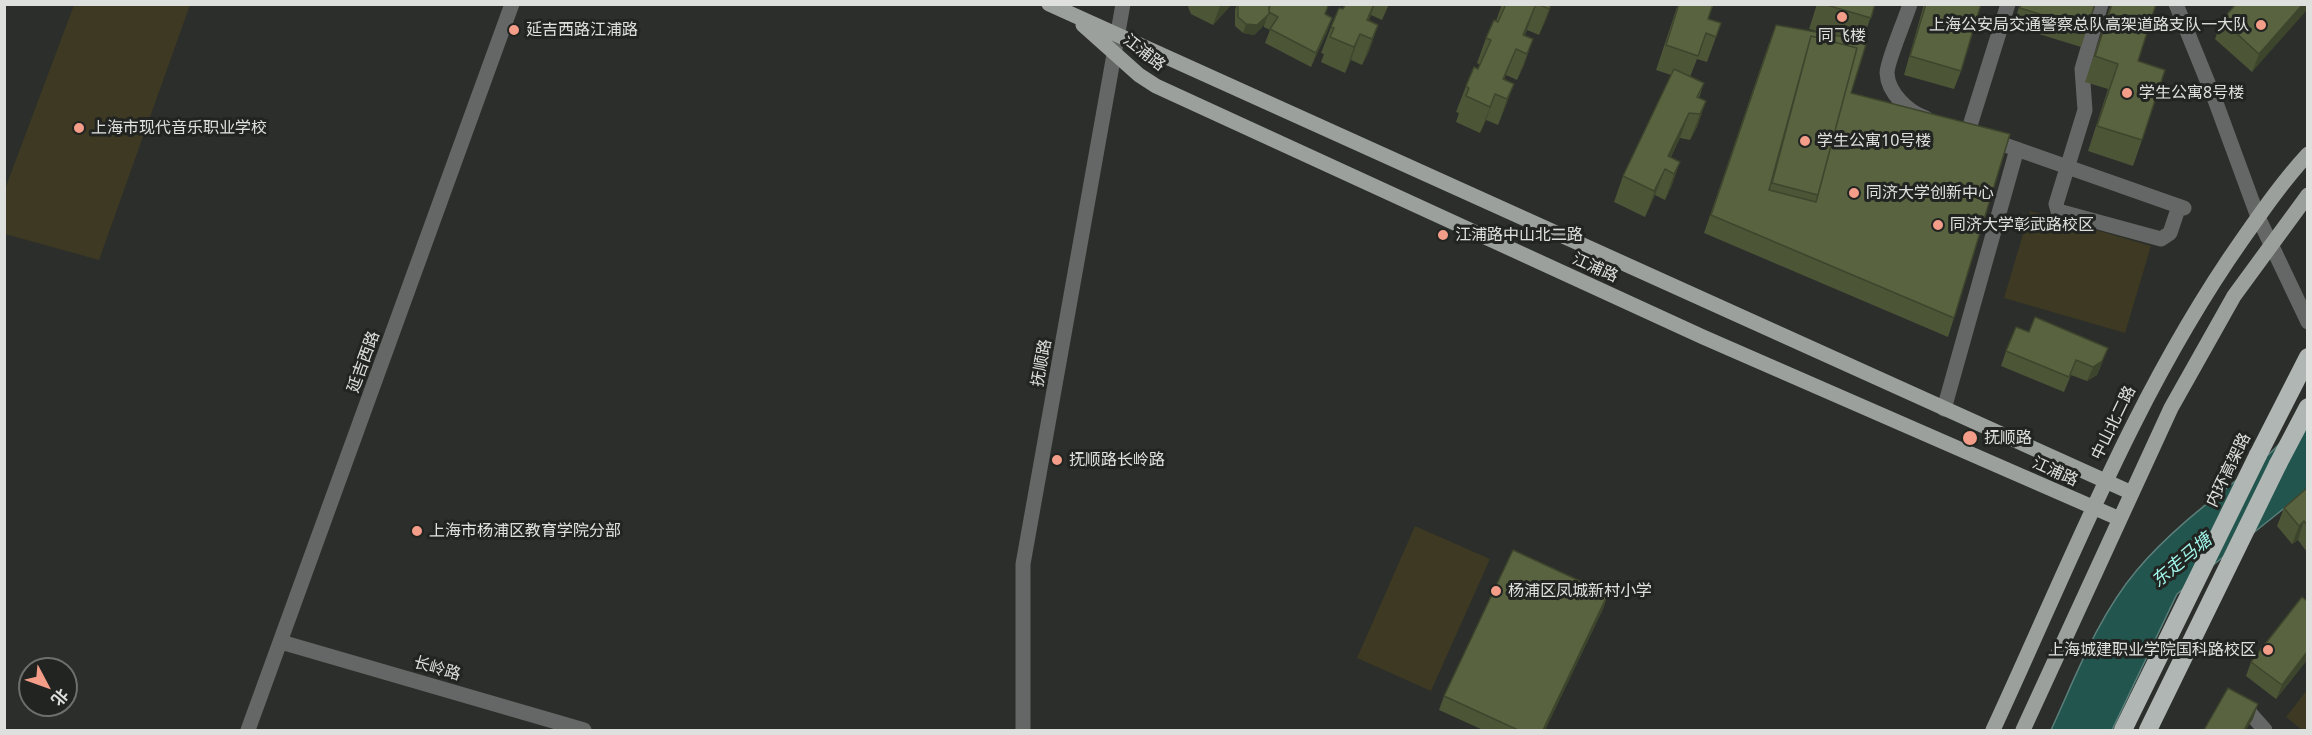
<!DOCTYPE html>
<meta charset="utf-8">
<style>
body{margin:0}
#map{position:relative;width:2312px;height:735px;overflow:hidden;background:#2b2e2a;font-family:"Noto Sans","Noto Sans SC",sans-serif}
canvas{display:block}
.frame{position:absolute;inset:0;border:6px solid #dee0de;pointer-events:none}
.north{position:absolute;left:18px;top:657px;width:60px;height:60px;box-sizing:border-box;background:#212421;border:2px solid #6d6f6d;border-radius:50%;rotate:131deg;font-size:16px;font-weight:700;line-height:24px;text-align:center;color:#dee0de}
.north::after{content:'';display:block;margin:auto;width:21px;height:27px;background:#f49e89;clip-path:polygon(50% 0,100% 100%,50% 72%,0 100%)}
</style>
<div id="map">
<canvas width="2312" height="735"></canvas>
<div class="frame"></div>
<div class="north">北</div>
</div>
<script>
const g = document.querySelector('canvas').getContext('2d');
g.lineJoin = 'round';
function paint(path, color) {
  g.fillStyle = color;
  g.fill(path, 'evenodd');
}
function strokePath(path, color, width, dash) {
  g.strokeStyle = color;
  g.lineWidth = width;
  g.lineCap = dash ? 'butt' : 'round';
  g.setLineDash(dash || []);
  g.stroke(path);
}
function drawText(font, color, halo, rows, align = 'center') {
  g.font = font + ' "Noto Sans","Noto Sans SC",sans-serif';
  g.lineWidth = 6;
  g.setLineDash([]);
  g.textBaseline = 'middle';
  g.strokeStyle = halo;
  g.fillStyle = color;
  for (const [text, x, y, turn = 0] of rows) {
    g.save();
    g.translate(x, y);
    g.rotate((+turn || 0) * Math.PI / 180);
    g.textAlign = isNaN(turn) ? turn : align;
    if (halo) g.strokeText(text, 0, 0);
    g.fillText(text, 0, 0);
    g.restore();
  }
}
const green = new Path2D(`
 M 74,5 L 190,5 L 99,260 L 5,234 L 5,189 Z
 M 2030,211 L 2151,246 L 2125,333 L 2004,298 Z
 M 1415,526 L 1490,559 L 1431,691 L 1357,658 Z
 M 2307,690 L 2307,730 L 2302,730 L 2286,717 Z`);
const water = new Path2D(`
 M 2307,411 L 2307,490 L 2177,594 L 2112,730 L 2051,730 C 2076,676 2098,616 2137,570 C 2175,525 2223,492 2268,455 C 2283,442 2295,426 2307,411 Z`);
const minor = new Path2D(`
 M 1910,4 C 1906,18 1887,61 1887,73 C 1888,93 1908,112 1926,118
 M 2101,4 L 2082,69 L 2085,110 L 2056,204 L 2058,211 L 2161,239 L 2170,233 L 2179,206
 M 2176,4 L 2215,100 L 2258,217 L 2308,322
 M 1968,132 L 2008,4
 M 1988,139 L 2184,208
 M 1944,409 L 2017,149
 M 281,642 L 584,730
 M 2241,703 L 2265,730
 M 248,730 L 512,4
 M 1023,730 L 1023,564 L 1123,4`);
const major = new Path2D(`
 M 1049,4 L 2132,493
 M 1083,25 L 1139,75 L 1156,86 L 1703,337 L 2120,519
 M 1993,730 C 2070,564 2136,391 2242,240 C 2263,210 2283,181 2308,154
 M 2023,730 L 2171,408 L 2234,296 L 2308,195`);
const highway = new Path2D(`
 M 2258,455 L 2308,357
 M 2278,464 L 2308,407`);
const highwayBridge = new Path2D(`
 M 2123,730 L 2258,455
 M 2148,730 L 2278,464`);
const wall = new Path2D(`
 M 1187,4 L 1232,4 L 1213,25 L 1191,14 Z
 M 1237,4 L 1326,4 L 1325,14 L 1332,18 L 1327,32 L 1311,67 L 1265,43 L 1270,30 L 1264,27 L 1264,25 L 1254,35 L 1243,33 L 1235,26 L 1235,10 Z
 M 1343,4 L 1389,4 L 1382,20 L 1371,15 L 1369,20 L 1378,25 L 1369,51 L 1362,65 L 1351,60 L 1345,73 L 1321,62 L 1324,54 L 1321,53 L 1331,27 L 1343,9 L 1345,5 Z
 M 1502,4 L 1552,4 L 1539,35 L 1527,30 L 1525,35 L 1533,39 L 1524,65 L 1517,80 L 1506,75 L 1504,80 L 1514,84 L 1504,110 L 1498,125 L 1486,120 L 1480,133 L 1456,122 L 1459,113 L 1456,112 L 1466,86 L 1478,69 L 1480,65 L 1477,63 L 1486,38 L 1496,21 Z
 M 1678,4 L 1713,4 L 1708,19 L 1716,37 L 1707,62 L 1697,59 L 1690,77 L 1704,83 L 1699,98 L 1706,101 L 1697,127 L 1690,140 L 1680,138 L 1671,157 L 1680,162 L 1671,187 L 1665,200 L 1655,195 L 1645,217 L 1614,202 L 1623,176 L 1671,75 L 1656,70 Z
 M 1817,4 L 1875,4 L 1863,40 L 1851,93 L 1954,318 L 1948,337 L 1704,233 L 1769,43 L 1825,33 L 1809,29 Z
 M 1924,4 L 1981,4 L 1961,71 L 1954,89 L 1904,75 Z
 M 2020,4 L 2095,4 L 2081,47 L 2013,26 Z
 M 2111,4 L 2156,4 L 2138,61 L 2142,140 L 2133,166 L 2088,151 L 2108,89 L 2085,82 Z
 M 2307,4 L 2252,72 L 2215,39 L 2222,20 Z
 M 2029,332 L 2108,348 L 2097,375 L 2087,381 L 2071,375 L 2064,392 L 2001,366 L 2006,351 Z
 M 2307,488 L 2307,552 L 2298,540 L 2292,544 L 2277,526 L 2284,508 Z
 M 1608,594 L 1603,609 L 1545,730 L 1483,730 L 1439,710 L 1444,696 Z
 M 2307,660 L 2276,699 L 2246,676 L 2251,662 Z`);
const shadedWall = new Path2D(`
 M 1222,4 L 1232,4 L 1213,25 L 1220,6 Z
 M 1374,4 L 1375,4 L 1371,15 L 1362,35 L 1367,20 Z
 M 1536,4 L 1527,30 L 1518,50 L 1523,35 Z
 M 1551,4 L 1552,4 L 1546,20 L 1539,35 Z
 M 2303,4 L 2307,4 L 2307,10 L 2252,72 L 2259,54 Z
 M 1268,14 L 1265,24 L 1254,35 L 1243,33 L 1246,24 Z
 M 1332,18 L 1327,32 L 1311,67 L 1316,53 Z
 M 1378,25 L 1369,51 L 1362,65 L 1372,39 Z
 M 1360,34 L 1351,60 L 1345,73 L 1354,47 Z
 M 1533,39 L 1524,65 L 1517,80 L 1527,54 Z
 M 1516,49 L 1506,75 L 1498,95 L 1503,79 Z
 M 1514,84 L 1504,110 L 1498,125 L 1507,99 Z
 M 1495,94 L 1486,120 L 1480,133 Z
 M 1706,101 L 1697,127 L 1690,140 L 1700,114 Z
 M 1689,113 L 1680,138 L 1665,169 L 1655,195 L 1645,217 L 1668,156 Z
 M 1680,162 L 1671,187 L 1665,200 L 1674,174 Z
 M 2108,348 L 2097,375 L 2087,381 L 2093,367 Z
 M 2304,521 L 2298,540 L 2292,544 L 2299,526 Z
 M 1608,594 L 1603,609 L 1545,730 L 1543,730 Z
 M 2307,652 L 2307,660 L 2276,699 L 2282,685 Z
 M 2258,704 L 2253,719 L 2246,730 L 2244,730 Z`);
const building = new Path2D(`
 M 1238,4 L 1269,4 L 1269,14 L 1257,25 L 1246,24 L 1238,17 Z
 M 1270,4 L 1326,4 L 1328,6 L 1325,14 L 1332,18 L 1316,53 L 1270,29 L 1278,17 L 1269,12 Z
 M 1346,4 L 1374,4 L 1367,20 L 1378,25 L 1372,39 L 1360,34 L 1354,47 L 1330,37 L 1334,28 L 1331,27 L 1339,8 L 1343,9 Z
 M 1506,4 L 1536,4 L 1523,35 L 1533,39 L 1527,54 L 1516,49 L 1503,79 L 1514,84 L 1507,99 L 1495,94 L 1490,107 L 1466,96 L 1469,88 L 1466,86 L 1474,67 L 1478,69 L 1491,40 L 1486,38 L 1494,20 L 1498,22 Z
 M 1538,4 L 1551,4 L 1549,9 Z
 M 1679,4 L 1713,4 L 1708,19 L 1721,23 L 1716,37 L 1706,33 L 1698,56 L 1666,45 Z
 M 1823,4 L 1875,4 L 1871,18 Z
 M 1926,4 L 1981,4 L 1961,71 L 1910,56 Z
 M 2021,4 L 2095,4 L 2087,29 L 2020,8 Z
 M 2112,4 L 2156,4 L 2138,61 L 2165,70 L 2142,140 L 2097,126 L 2118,64 L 2095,56 Z
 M 2236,4 L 2303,4 L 2259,54 L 2222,20 Z
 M 1776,25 L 1867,41 L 1851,93 L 2010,134 L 1954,318 L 1711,215 ZM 1811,36 L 1857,48 L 1816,202 L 1769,190 Z
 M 1811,36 L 1857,48 L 1818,195 L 1772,183 Z
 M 1674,69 L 1704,83 L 1697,97 L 1706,101 L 1700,114 L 1689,113 L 1668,156 L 1680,162 L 1674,174 L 1665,169 L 1654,191 L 1623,176 Z
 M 2035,317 L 2108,348 L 2102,361 L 2093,367 L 2076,360 L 2069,377 L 2006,351 L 2016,327 L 2029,332 Z
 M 2307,488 L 2307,525 L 2304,521 L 2299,526 L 2284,508 Z
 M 1513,550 L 1608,594 L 1543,730 L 1518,730 L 1444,696 Z
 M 2302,597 L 2307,601 L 2307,652 L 2282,685 L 2251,662 Z
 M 2228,688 L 2258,704 L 2244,730 L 2204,730 Z`);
const markers = [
 [1842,17,6,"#f49e89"],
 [2261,25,6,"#f49e89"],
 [514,30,6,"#f49e89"],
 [2127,93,6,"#f49e89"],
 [79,128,6,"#f49e89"],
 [1805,141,6,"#f49e89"],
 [1854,193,6,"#f49e89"],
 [1938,225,6,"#f49e89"],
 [1443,235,6,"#f49e89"],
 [1970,438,8,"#f49e89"],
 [1057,460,6,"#f49e89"],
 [417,531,6,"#f49e89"],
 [1496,591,6,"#f49e89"],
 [2268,650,6,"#f49e89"]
];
const poiNames = [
 ["上海公安局交通警察总队高架道路支队一大队",2249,25,"right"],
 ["延吉西路江浦路",526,30],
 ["同飞楼",1842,36,"center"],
 ["学生公寓8号楼",2139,93],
 ["上海市现代音乐职业学校",91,128],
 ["学生公寓10号楼",1817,141],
 ["同济大学创新中心",1866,193],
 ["同济大学彰武路校区",1950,225],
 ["江浦路中山北二路",1455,235],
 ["抚顺路",1984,438],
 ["抚顺路长岭路",1069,460],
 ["上海市杨浦区教育学院分部",429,531],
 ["杨浦区凤城新村小学",1508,591],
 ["上海城建职业学院国科路校区",2256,650,"right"]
];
const streetNames = [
 ["江浦路",1144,53,38],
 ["江浦路",1595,268,24],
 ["延吉西路",364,362,-70],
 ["抚顺路",1042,363,-80],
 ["中山北二路",2114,423,-64],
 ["内环高架路",2229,470,-64],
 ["江浦路",2055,472,24],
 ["长岭路",437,669,16]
];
const waterNames = [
 ["东走马塘",2182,561,-40]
];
paint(green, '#3d3922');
paint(water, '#23554f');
strokePath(water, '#5b7f7a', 1.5);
strokePath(minor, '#646765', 15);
strokePath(major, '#9ba09d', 15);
strokePath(highway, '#b0b6b3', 18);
strokePath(highwayBridge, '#b0b6b3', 18);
paint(wall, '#4d5537');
paint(shadedWall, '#3e452d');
paint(building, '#596340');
strokePath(building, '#3e452d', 1.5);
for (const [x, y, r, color] of markers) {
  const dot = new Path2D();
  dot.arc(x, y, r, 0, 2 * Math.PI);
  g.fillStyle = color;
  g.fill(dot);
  strokePath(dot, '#212421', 2);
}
drawText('16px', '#dee0de', '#212421', poiNames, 'left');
drawText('16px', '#dee0de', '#212421', streetNames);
drawText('italic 18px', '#a0f5ea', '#212421', waterNames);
</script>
